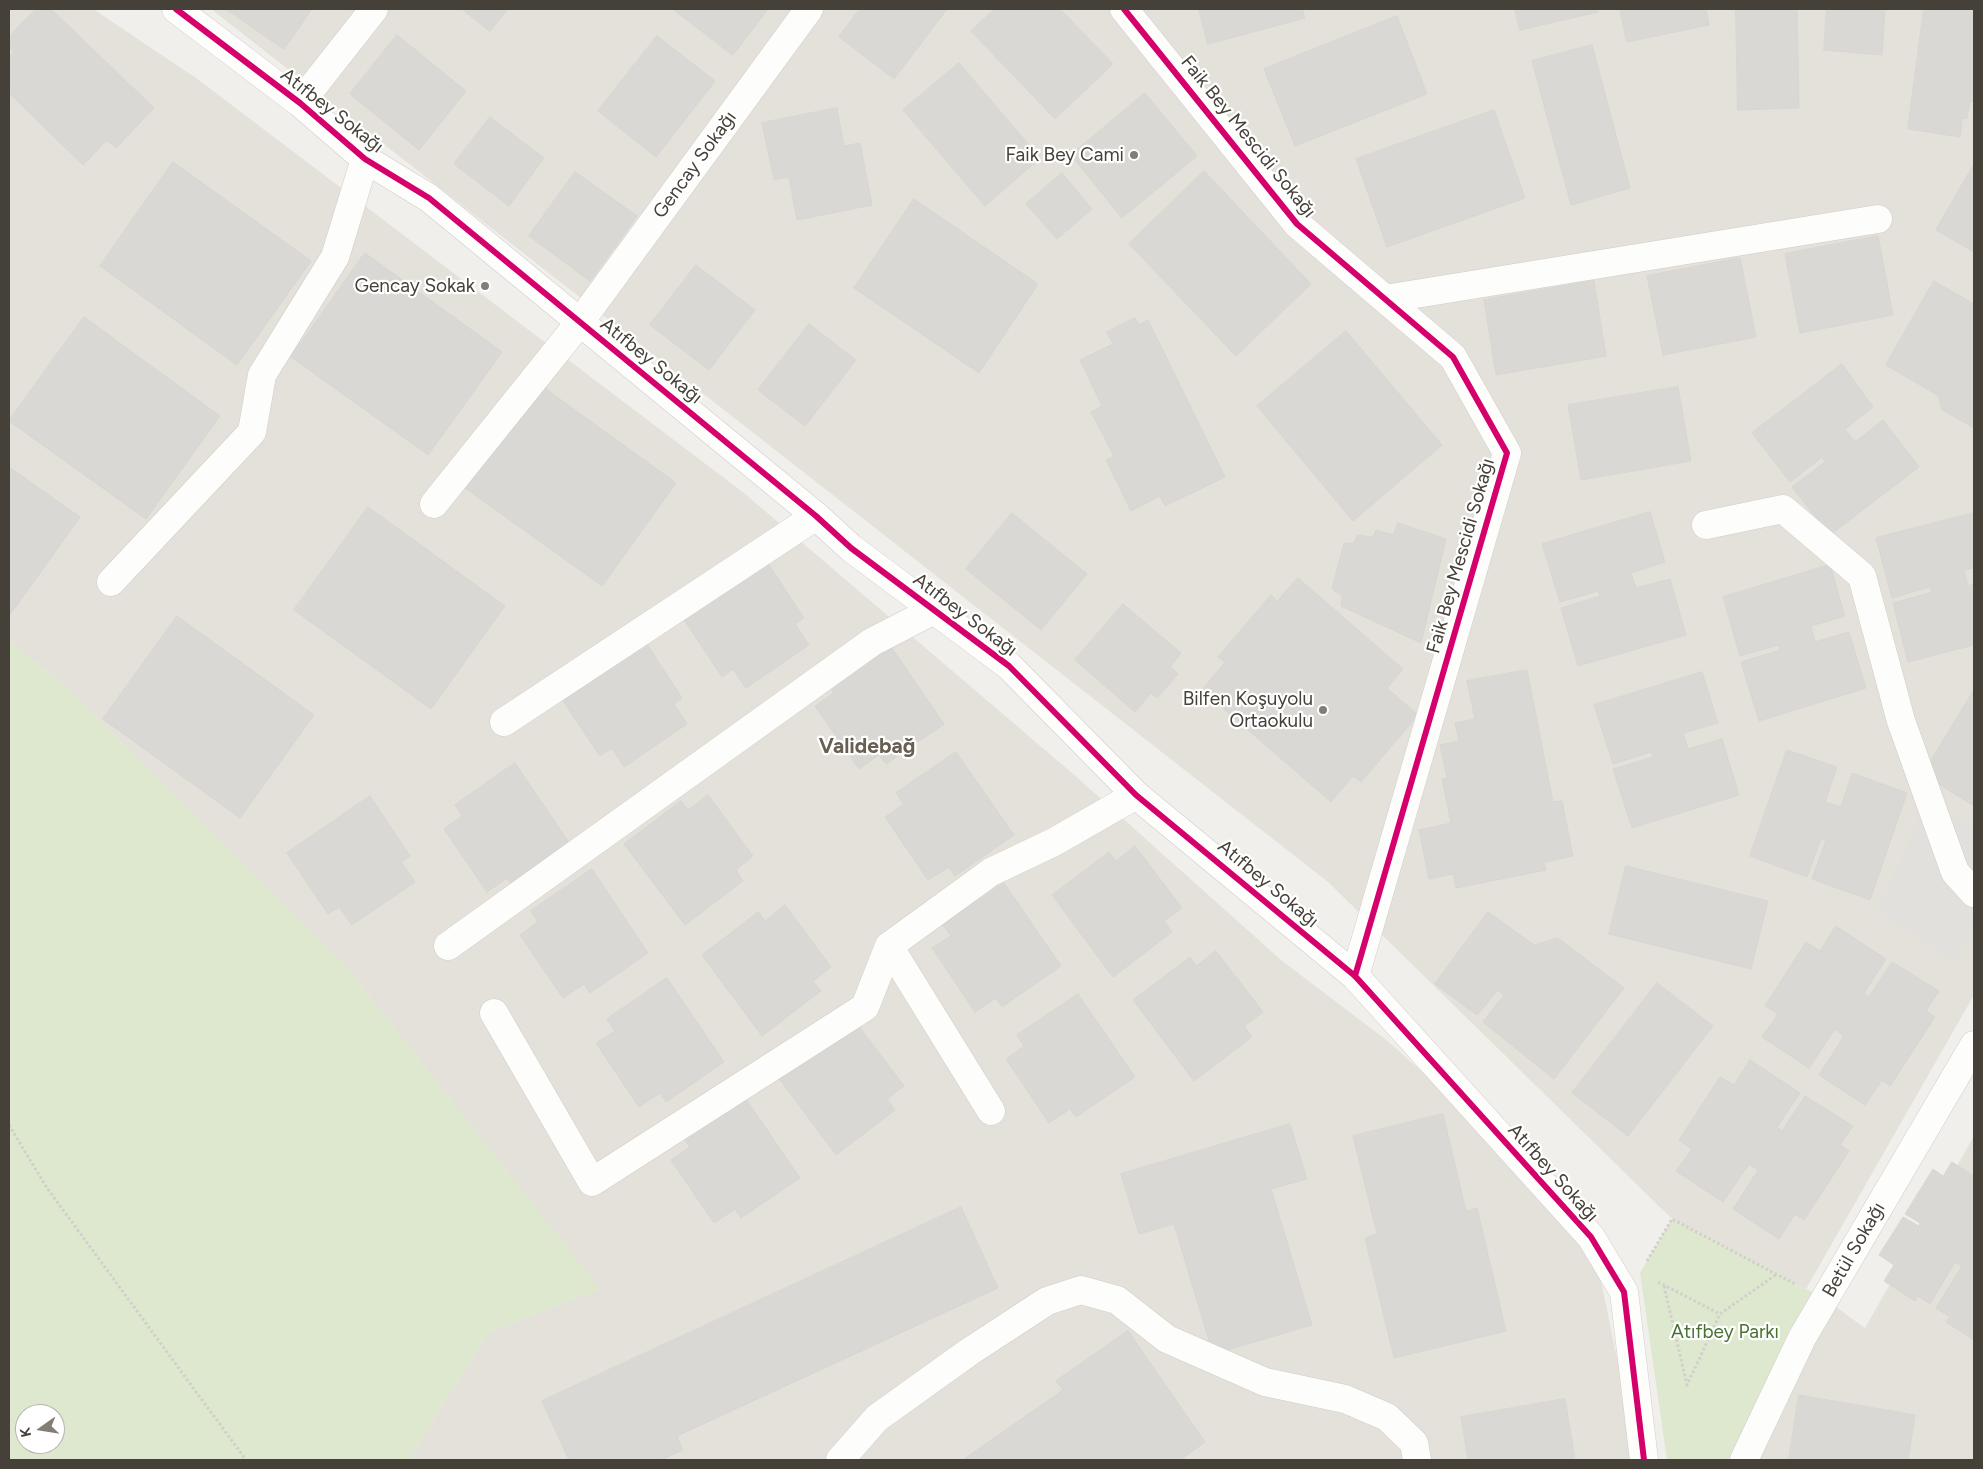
<!DOCTYPE html>
<meta charset="utf-8">
<style>
body{margin:0}
#map{position:relative;width:1983px;height:1469px;overflow:hidden;background:#f1efeb;font-family:Figtree,sans-serif}
canvas{display:block}
.frame{position:absolute;inset:0;border:10px solid #464138;pointer-events:none}
.north{position:absolute;left:15px;top:1404px;width:50px;height:50px;box-sizing:border-box;background:#fff;border:1px solid #b5b3af;border-radius:50%;rotate:257deg;font-size:14px;font-weight:700;line-height:20px;text-align:center;color:#464138}
.north::after{content:'';display:block;margin:auto;width:18px;height:22px;background:#827e77;clip-path:polygon(50% 0,100% 100%,50% 72%,0 100%)}
</style>
<div id="map">
<canvas width="1983" height="1469"></canvas>
<div class="frame"></div>
<div class="north">K</div>
</div>
<script>
const g = document.querySelector('canvas').getContext('2d');
g.lineJoin = 'round';
function paint(path, color) {
  g.fillStyle = color;
  g.fill(path, 'evenodd');
}
function strokePath(path, color, width, dash) {
  g.strokeStyle = color;
  g.lineWidth = width;
  g.lineCap = dash ? 'butt' : 'round';
  g.setLineDash(dash || []);
  g.stroke(path);
}
function drawText(font, color, halo, rows, align = 'center') {
  g.font = font + ' Figtree,sans-serif';
  g.lineWidth = 4.5;
  g.setLineDash([]);
  g.textBaseline = 'middle';
  g.strokeStyle = halo;
  g.fillStyle = color;
  for (const [text, x, y, turn = 0] of rows) {
    g.save();
    g.translate(x, y);
    g.rotate((+turn || 0) * Math.PI / 180);
    g.textAlign = isNaN(turn) ? turn : align;
    if (halo) g.strokeText(text, 0, 0);
    g.fillText(text, 0, 0);
    g.restore();
  }
}
const residential = new Path2D(`
 M 9,9 L 93,9 L 196,78 L 744,493 L 1072,773 L 1281,960 L 1385,1039 L 1588,1218 L 1638,1460 L 408,1460 L 488,1333 L 599,1289 L 344,964 L 64,685 L 9,641 Z
 M 211,9 L 1974,9 L 1974,995 L 1806,1289 L 1672,1219 L 1328,882 Z
 M 1974,1136 L 1974,1460 L 1749,1460 L 1825,1299 L 1865,1328 Z`);
const green = new Path2D(`
 M 9,641 L 64,685 L 344,964 L 600,1289 L 488,1333 L 408,1460 L 9,1460 ZM 25,1414 L 55,1414 L 55,1444 L 25,1444 Z
 M 1672,1219 L 1825,1299 L 1749,1460 L 1667,1460 L 1640,1273 Z`);
const parking = new Path2D(`
 M 1928,800 L 1974,828 L 1974,928 L 1954,960 L 1878,910 Z`);
const building = new Path2D(`
 M 36,9 L 51,9 L 154,108 L 116,148 L 107,140 L 83,165 L 9,93 L 9,57 L 14,52 L 9,47 L 9,37 Z
 M 226,9 L 312,9 L 284,49 Z
 M 462,9 L 508,9 L 490,31 Z
 M 673,9 L 768,9 L 733,55 Z
 M 860,9 L 947,9 L 894,79 L 839,37 Z
 M 995,9 L 1060,9 L 1113,64 L 1055,119 L 971,31 Z
 M 1199,9 L 1302,9 L 1305,18 L 1208,44 Z
 M 1515,9 L 1598,9 L 1598,12 L 1520,30 Z
 M 1620,9 L 1706,9 L 1709,25 L 1627,42 Z
 M 1736,9 L 1797,9 L 1799,108 L 1738,110 Z
 M 1827,9 L 1885,9 L 1882,55 L 1824,50 Z
 M 1924,9 L 1974,9 L 1974,102 L 1970,101 L 1967,118 L 1962,119 L 1960,137 L 1908,129 Z
 M 1397,16 L 1427,94 L 1295,146 L 1264,69 Z
 M 397,35 L 466,91 L 419,150 L 350,94 Z
 M 657,36 L 715,81 L 656,157 L 598,111 Z
 M 1592,45 L 1630,188 L 1571,205 L 1532,61 Z
 M 959,63 L 1040,158 L 985,206 L 903,110 Z
 M 1145,93 L 1197,156 L 1122,218 L 1071,155 Z
 M 837,108 L 844,146 L 860,143 L 872,205 L 797,220 L 789,177 L 774,180 L 762,123 Z
 M 1494,110 L 1525,198 L 1387,247 L 1356,159 Z
 M 490,117 L 544,158 L 509,206 L 454,164 Z
 M 173,162 L 311,261 L 237,365 L 100,266 Z
 M 1974,164 L 1974,252 L 1936,230 Z
 M 1204,171 L 1311,284 L 1236,356 L 1129,244 Z
 M 575,172 L 637,216 L 590,281 L 529,236 Z
 M 1062,173 L 1092,209 L 1057,239 L 1026,204 Z
 M 914,199 L 1038,284 L 979,373 L 854,288 Z
 M 1878,236 L 1893,315 L 1800,333 L 1785,254 Z
 M 365,253 L 502,352 L 428,455 L 291,357 Z
 M 1740,258 L 1756,337 L 1663,355 L 1647,276 Z
 M 696,265 L 755,310 L 709,370 L 650,325 Z
 M 1594,281 L 1606,356 L 1496,375 L 1484,300 Z
 M 1934,281 L 1974,304 L 1974,428 L 1941,409 L 1939,396 L 1886,365 Z
 M 84,317 L 220,416 L 146,519 L 9,421 Z
 M 1135,318 L 1139,325 L 1148,320 L 1225,477 L 1165,506 L 1160,496 L 1131,511 L 1106,460 L 1114,456 L 1091,412 L 1102,406 L 1080,360 L 1113,344 L 1107,332 Z
 M 809,324 L 856,360 L 805,426 L 758,390 Z
 M 1346,331 L 1442,445 L 1353,521 L 1257,406 Z
 M 1842,364 L 1873,407 L 1845,429 L 1855,442 L 1883,420 L 1919,467 L 1830,535 L 1792,487 L 1825,462 L 1822,457 L 1790,482 L 1752,433 Z
 M 539,384 L 676,483 L 602,586 L 465,488 Z
 M 1678,387 L 1691,461 L 1581,480 L 1568,405 Z
 M 9,467 L 80,517 L 9,616 Z
 M 368,507 L 505,606 L 431,709 L 294,610 Z
 M 1650,512 L 1665,562 L 1631,573 L 1636,588 L 1670,579 L 1686,635 L 1578,666 L 1561,608 L 1600,596 L 1598,591 L 1560,602 L 1542,544 Z
 M 1012,513 L 1087,574 L 1041,630 L 966,569 Z
 M 1974,513 L 1974,568 L 1964,570 L 1968,586 L 1974,584 L 1974,645 L 1908,662 L 1893,603 L 1932,592 L 1930,587 L 1892,598 L 1876,538 Z
 M 1398,523 L 1446,539 L 1421,643 L 1341,606 L 1342,596 L 1332,589 L 1344,543 L 1354,543 L 1357,535 L 1373,537 L 1376,530 L 1393,535 Z
 M 765,559 L 804,618 L 795,624 L 809,645 L 746,688 L 733,669 L 722,677 L 681,615 Z
 M 1830,565 L 1845,616 L 1811,626 L 1815,642 L 1849,632 L 1866,688 L 1759,721 L 1741,662 L 1780,650 L 1779,645 L 1740,656 L 1723,597 Z
 M 1298,578 L 1403,669 L 1387,688 L 1418,715 L 1361,782 L 1353,776 L 1331,802 L 1202,690 L 1225,662 L 1218,657 L 1271,595 L 1277,601 Z
 M 1123,604 L 1181,653 L 1170,667 L 1178,674 L 1157,698 L 1151,693 L 1135,712 L 1075,660 Z
 M 177,616 L 314,715 L 240,818 L 103,719 Z
 M 643,638 L 682,698 L 674,704 L 687,724 L 624,767 L 612,748 L 600,756 L 559,695 Z
 M 887,641 L 944,724 L 886,764 L 879,755 L 859,769 L 815,706 L 834,693 L 827,682 Z
 M 1527,670 L 1553,802 L 1562,801 L 1573,856 L 1544,862 L 1546,870 L 1456,888 L 1453,874 L 1429,879 L 1419,830 L 1451,823 L 1442,779 L 1447,778 L 1440,745 L 1459,741 L 1455,723 L 1475,719 L 1467,681 Z
 M 1702,672 L 1718,723 L 1683,733 L 1688,749 L 1722,739 L 1739,795 L 1632,828 L 1613,769 L 1653,757 L 1651,752 L 1613,764 L 1594,705 Z
 M 1974,690 L 1974,806 L 1923,774 Z
 M 1787,750 L 1837,767 L 1825,802 L 1841,807 L 1852,773 L 1907,793 L 1870,900 L 1812,879 L 1826,840 L 1821,839 L 1807,877 L 1750,856 Z
 M 956,752 L 1014,835 L 955,876 L 949,867 L 928,880 L 885,817 L 904,804 L 896,793 Z
 M 515,763 L 572,847 L 513,887 L 507,878 L 487,892 L 444,829 L 462,816 L 455,805 Z
 M 708,795 L 753,856 L 736,870 L 743,881 L 685,925 L 624,844 L 681,801 L 688,810 Z
 M 370,796 L 410,856 L 401,862 L 415,882 L 352,925 L 339,907 L 328,914 L 287,853 Z
 M 1135,846 L 1182,908 L 1164,921 L 1172,932 L 1113,977 L 1052,895 L 1109,852 L 1116,861 Z
 M 1626,866 L 1768,901 L 1751,969 L 1609,934 Z
 M 592,869 L 648,953 L 590,993 L 584,984 L 563,998 L 520,935 L 538,922 L 531,911 Z
 M 1004,883 L 1061,966 L 1002,1007 L 996,998 L 975,1012 L 932,948 L 951,936 L 943,925 Z
 M 785,905 L 831,967 L 813,981 L 821,991 L 762,1036 L 702,955 L 758,912 L 765,921 Z
 M 1488,912 L 1534,945 L 1558,938 L 1624,988 L 1554,1079 L 1483,1022 L 1504,995 L 1498,990 L 1477,1015 L 1435,984 Z
 M 1836,926 L 1886,959 L 1864,993 L 1869,997 L 1892,962 L 1939,991 L 1926,1011 L 1935,1017 L 1890,1086 L 1882,1080 L 1865,1105 L 1819,1075 L 1844,1036 L 1835,1029 L 1809,1068 L 1762,1037 L 1778,1014 L 1765,1006 L 1806,942 L 1820,951 Z
 M 1216,951 L 1263,1012 L 1244,1026 L 1252,1037 L 1194,1081 L 1133,1000 L 1190,957 L 1196,966 Z
 M 667,978 L 724,1062 L 666,1102 L 660,1093 L 639,1107 L 596,1043 L 615,1031 L 607,1019 Z
 M 1657,983 L 1713,1026 L 1628,1136 L 1572,1093 Z
 M 1078,994 L 1135,1077 L 1076,1117 L 1070,1109 L 1049,1123 L 1006,1059 L 1024,1046 L 1017,1035 Z
 M 858,1025 L 904,1086 L 887,1099 L 895,1110 L 836,1155 L 775,1073 Z
 M 1750,1060 L 1800,1093 L 1777,1127 L 1782,1131 L 1805,1096 L 1853,1126 L 1840,1145 L 1849,1151 L 1804,1220 L 1795,1214 L 1779,1239 L 1733,1209 L 1758,1170 L 1749,1164 L 1723,1202 L 1676,1171 L 1692,1149 L 1679,1140 L 1720,1077 L 1734,1085 Z
 M 743,1095 L 800,1178 L 741,1218 L 735,1209 L 714,1223 L 671,1160 L 690,1147 L 682,1136 Z
 M 1443,1114 L 1466,1211 L 1477,1208 L 1506,1331 L 1394,1358 L 1365,1238 L 1377,1234 L 1353,1136 Z
 M 1290,1124 L 1307,1179 L 1271,1189 L 1312,1325 L 1213,1354 L 1174,1224 L 1139,1234 L 1121,1174 Z
 M 1952,1162 L 1974,1176 L 1974,1340 L 1946,1322 L 1950,1317 L 1936,1308 L 1962,1266 L 1955,1262 L 1930,1304 L 1918,1296 L 1915,1301 L 1884,1281 L 1894,1265 L 1879,1255 L 1903,1217 L 1919,1226 L 1920,1223 L 1905,1214 L 1933,1169 L 1943,1176 Z
 M 961,1207 L 998,1288 L 677,1436 L 683,1450 L 661,1460 L 569,1460 L 542,1401 Z
 M 1128,1331 L 1205,1442 L 1180,1460 L 965,1460 L 964,1459 L 1063,1390 L 1056,1381 Z
 M 1799,1395 L 1915,1415 L 1908,1460 L 1789,1460 Z
 M 1565,1399 L 1575,1460 L 1468,1460 L 1461,1417 Z`);
const path = new Path2D(`
 M 9,1125 L 47,1188 L 246,1460
 M 1647,1261 L 1672,1219 L 1795,1284
 M 1658,1282 L 1720,1314 L 1777,1274
 M 1664,1286 L 1687,1385 L 1720,1314`);
const minor = new Path2D(`
 M 176,9 L 300,103 L 365,159 L 429,198 L 816,516 L 851,548 L 1009,666 L 1136,795 L 1355,976 L 1591,1237 L 1624,1292 L 1644,1460
 M 1124,9 L 1297,224 L 1453,357 L 1507,453 L 1355,976
 M 300,103 L 374,9
 M 1385,299 L 1878,219
 M 434,504 L 580,322 L 809,9
 M 1706,525 L 1783,509 L 1862,576 L 1901,721 L 1955,872 L 1974,893
 M 111,582 L 252,432 L 262,375 L 335,257 L 365,159
 M 504,722 L 816,516
 M 448,946 L 872,642 L 934,610
 M 889,946 L 991,1111
 M 494,1013 L 592,1182 L 865,1007 L 889,946 L 991,872 L 1054,842 L 1136,795
 M 840,1460 L 877,1418 L 969,1352 L 1047,1301 L 1081,1290 L 1117,1300 L 1167,1339 L 1265,1382 L 1345,1399 L 1387,1417 L 1414,1443 L 1417,1460
 M 1744,1460 L 1802,1338 L 1974,1045`);
const cycleway = new Path2D(`
 M 176,9 L 300,103 L 365,159 L 429,198 L 816,516 L 851,548 L 1009,666 L 1136,795 L 1355,976 L 1591,1237 L 1624,1292 L 1644,1460
 M 1124,9 L 1297,224 L 1453,357 L 1507,453 L 1355,976`);
const markers = [
 [1134,155,5,"#827e77"],
 [485,286,5,"#827e77"],
 [1323,710,5,"#827e77"]
];
const streetNames = [
 ["Atıfbey Sokağı",332,111,38],
 ["Faik Bey Mescidi Sokağı",1248,137,51],
 ["Gencay Sokağı",695,165,-54],
 ["Atıfbey Sokağı",651,361,39],
 ["Faik Bey Mescidi Sokağı",1461,556,-74],
 ["Atıfbey Sokağı",965,615,37],
 ["Atıfbey Sokağı",1268,884,40],
 ["Atıfbey Sokağı",1553,1173,48],
 ["Betül Sokağı",1854,1250,-60]
];
const poiNames = [
 ["Faik Bey Cami",1124,155],
 ["Gencay Sokak",475,286],
 ["Bilfen Koşuyolu",1313,699],
 ["Ortaokulu",1313,721]
];
const parkNames = [
 ["Atıfbey Parkı",1725,1332]
];
const quarterNames = [
 ["Validebağ",867,747]
];
paint(residential, '#e4e1da');
paint(green, '#dde8ce');
paint(parking, '#e2e0dc');
paint(building, '#dad8d4');
strokePath(building, '#d9d6d1', 1);
strokePath(minor, '#cfcdc9', 29);
strokePath(path, '#d1cfcc', 3, [2.5, 2.5]);
strokePath(minor, '#fdfdfc', 28);
strokePath(cycleway, '#d6006c', 6);
for (const [x, y, r, color] of markers) {
  const dot = new Path2D();
  dot.arc(x, y, r, 0, 2 * Math.PI);
  g.fillStyle = color;
  g.fill(dot);
  strokePath(dot, '#fff', 2);
}
drawText('19px', '#464138', '#fff', streetNames);
drawText('19px', '#464138', '#fff', poiNames, 'right');
drawText('19px', '#487132', '#fff', parkNames);
drawText('bold 21px', '#675f51', '#fff', quarterNames);
</script>
